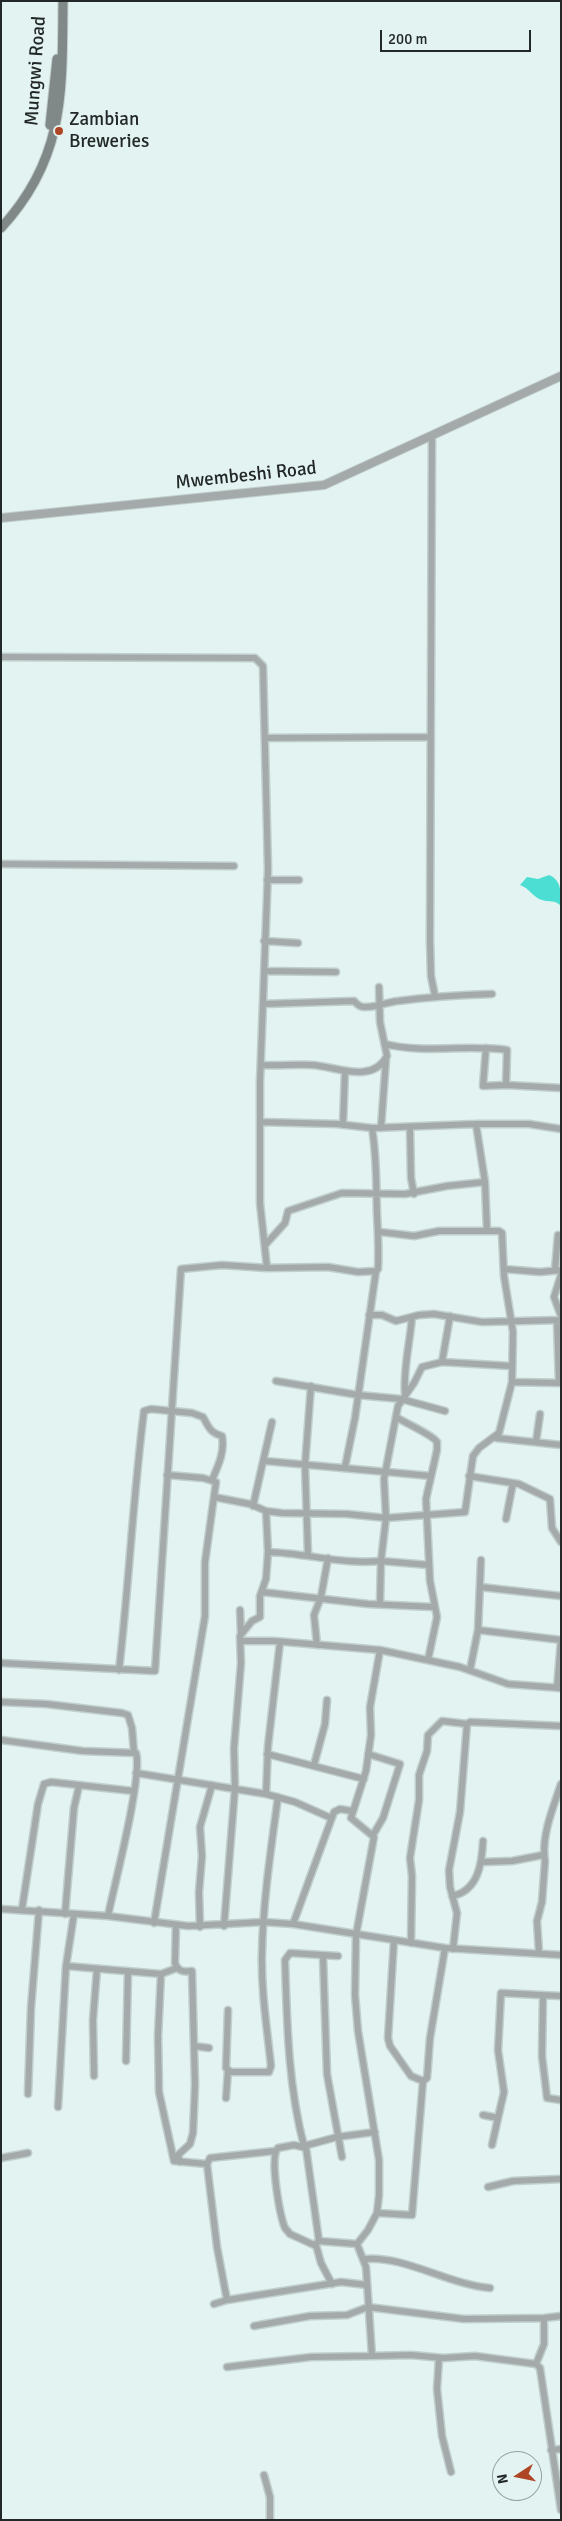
<!DOCTYPE html>
<style>
body{margin:0}
#map{position:relative;width:562px;height:2521px;overflow:hidden;background:#e3f3f1;font-family:Signika,sans-serif}
canvas{display:block}
.frame{position:absolute;inset:0;border:2px solid #222827;pointer-events:none}
.north{position:absolute;left:492px;top:2451px;width:50px;height:50px;box-sizing:border-box;background:#e3f3f1;border:1px solid #96a2a0;border-radius:50%;rotate:259deg;font-size:14px;font-weight:700;line-height:20px;text-align:center;color:#222827}
.north::after{content:'';display:block;margin:auto;width:18px;height:22px;background:#ae4625;clip-path:polygon(50% 0,100% 100%,50% 72%,0 100%)}
.scale{position:absolute;left:380px;top:30px;width:151px;height:22px;box-sizing:border-box;border:2px solid #222827;border-top:0;padding-left:6px;font-size:15px;line-height:18px;white-space:nowrap;color:#222827;-webkit-text-stroke:4px #e3f3f1;paint-order:stroke}
</style>
<div id="map">
<canvas width="562" height="2521"></canvas>
<div class="frame"></div>
<div class="north">N</div>
<div class="scale">200 m</div>
</div>
<script>
const g = document.querySelector('canvas').getContext('2d');
g.lineJoin = 'round';
function paint(path, color) {
  g.fillStyle = color;
  g.fill(path, 'evenodd');
}
function strokePath(path, color, width, dash) {
  g.strokeStyle = color;
  g.lineWidth = width;
  g.lineCap = dash ? 'butt' : 'round';
  g.setLineDash(dash || []);
  g.stroke(path);
}
function drawText(font, color, halo, rows, align = 'center') {
  g.font = font + ' Signika,sans-serif';
  g.lineWidth = 5;
  g.setLineDash([]);
  g.textBaseline = 'middle';
  g.strokeStyle = halo;
  g.fillStyle = color;
  for (const [text, x, y, turn = 0] of rows) {
    g.save();
    g.translate(x, y);
    g.rotate((+turn || 0) * Math.PI / 180);
    g.textAlign = isNaN(turn) ? turn : align;
    if (halo) g.strokeText(text, 0, 0);
    g.fillText(text, 0, 0);
    g.restore();
  }
}
const water = new Path2D(`
 M 549,875 C 562,880 561,894 561,906 C 554,899 550,903 542,900 C 534,898 529,888 520,885 L 527,877 L 538,879 Z`);
const minor = new Path2D(`
 M 432,437 L 430,939 L 431,976 L 435,996
 M 1,657 L 255,658 L 263,666 L 268,870 L 260,1082 L 260,1203 L 267,1268
 M 265,738 L 430,737
 M 1,864 L 234,866
 M 267,880 L 299,880
 M 264,941 L 298,943
 M 264,971 L 336,972
 M 263,1004 L 354,1001 C 357,1004 359,1007 364,1007 C 375,1008 387,1002 398,1001 C 429,997 460,995 492,994
 M 385,1044 C 425,1054 467,1044 507,1050 L 506,1085
 M 486,1048 L 483,1086 L 506,1085 L 561,1088
 M 261,1065 C 278,1066 295,1064 312,1065 C 335,1066 372,1085 387,1056 L 380,1022 L 379,987
 M 260,1122 L 337,1124 L 372,1128 L 476,1124
 M 343,1125 L 345,1071
 M 381,1128 L 386,1059
 M 410,1128 L 411,1178 L 414,1194
 M 487,1231 L 485,1182 L 476,1124 L 529,1124 L 561,1129
 M 266,1244 L 285,1223 L 288,1211 L 342,1193 L 405,1194 L 447,1186 L 485,1182
 M 504,1269 L 540,1272 L 561,1270
 M 555,1270 L 558,1235
 M 561,1275 L 554,1297 L 561,1316
 M 369,1315 L 382,1315 L 396,1321 L 419,1315 L 434,1314 L 482,1322 L 561,1320
 M 557,1321 L 559,1383
 M 442,1362 L 450,1316
 M 276,1381 L 358,1395 L 401,1399 L 445,1411
 M 512,1382 L 561,1383
 M 405,1394 C 403,1368 410,1343 412,1317
 M 396,1417 C 405,1423 433,1435 437,1442 L 437,1450 L 426,1499 L 430,1581 L 437,1617 L 428,1660
 M 496,1438 L 561,1445
 M 536,1442 L 540,1414
 M 265,1461 L 431,1476
 M 345,1467 L 355,1418 L 376,1271
 M 469,1476 L 519,1484 L 550,1499 L 552,1528 L 561,1542
 M 214,1497 L 250,1504 L 266,1511 L 282,1513 L 347,1514 L 386,1518 L 465,1512 L 473,1456 L 479,1448 L 499,1433 L 512,1382 L 513,1332 L 504,1276 L 502,1233 L 499,1231 L 439,1231 L 414,1236 L 380,1232
 M 253,1506 L 272,1422
 M 506,1519 L 513,1483
 M 268,1552 C 306,1553 343,1565 381,1561 L 386,1518 L 384,1479 L 398,1406 L 414,1383 L 422,1367 L 442,1362 L 511,1366
 M 308,1555 L 305,1465 L 311,1386
 M 480,1587 L 561,1596
 M 262,1592 L 368,1604 L 434,1607
 M 380,1604 L 381,1561 L 429,1565
 M 240,1610 L 241,1634
 M 478,1630 L 561,1640
 M 240,1641 L 274,1641 L 380,1650 L 460,1667 L 508,1684 L 561,1688
 M 317,1645 L 314,1615 L 321,1597 L 328,1558
 M 1,1663 L 155,1671 L 181,1269 L 222,1265 L 267,1268 L 328,1267 L 358,1272 L 376,1271 L 378,1269 C 379,1250 378,1233 377,1214 C 376,1185 377,1157 372,1128
 M 119,1670 C 129,1584 133,1497 144,1411 L 151,1409 L 192,1413 L 203,1417 C 209,1427 209,1432 222,1436 C 225,1452 218,1466 212,1480
 M 470,1670 L 478,1630 L 481,1560
 M 557,1688 L 561,1641
 M 1,1702 L 46,1704 L 122,1713 L 128,1715 L 132,1728 L 134,1752
 M 1,1740 L 83,1751 L 136,1753 C 143,1776 114,1886 108,1916
 M 267,1754 L 364,1779
 M 368,1754 L 400,1764 L 383,1818 L 373,1835
 M 314,1765 L 325,1724 L 327,1700
 M 136,1773 L 266,1794 L 295,1802 L 331,1818
 M 266,1794 L 268,1746 L 280,1642
 M 545,1861 C 541,1836 553,1808 561,1784
 M 482,1862 L 512,1861 L 543,1855
 M 452,1896 C 478,1891 482,1864 483,1841
 M 1,1909 L 108,1916 L 188,1926 L 264,1922 L 293,1924 L 445,1948 L 561,1955
 M 22,1909 L 38,1804 L 44,1784 L 51,1782 L 133,1791
 M 65,1914 L 74,1808 L 79,1786
 M 154,1923 L 205,1616 L 205,1562 L 216,1482 L 203,1478 L 167,1475
 M 293,1924 L 334,1812 L 340,1809 L 352,1811
 M 176,1925 L 175,1963 C 178,1972 184,1972 192,1971 L 195,2085 L 193,2133 L 190,2144 L 178,2155 L 180,2162
 M 224,1926 L 235,1788 L 234,1748 L 241,1663 L 240,1636 L 252,1621 L 260,1617 L 260,1596 L 266,1579 L 268,1552 L 266,1511
 M 200,1927 L 199,1892 L 202,1856 L 200,1827 L 212,1785
 M 394,1940 L 388,2038 L 390,2046 L 411,2076 L 423,2081 L 427,2078 L 430,2038 L 445,1948
 M 411,1943 L 412,1876 L 410,1858 L 419,1800 L 419,1775 L 427,1751 L 428,1735 L 442,1721 L 467,1724
 M 453,1949 L 457,1913 L 450,1887 L 449,1870 L 460,1812 L 467,1724 L 470,1722 L 561,1726
 M 539,1953 L 537,1921 L 542,1902 L 545,1861
 M 323,1956 L 327,2074 L 342,2157
 M 338,1956 L 290,1953 L 285,1960 C 287,2023 288,2085 304,2146 L 337,2137 L 375,2132
 M 66,1966 L 161,1974 L 177,1968
 M 161,1974 L 158,2036 L 159,2092 L 174,2161 L 207,2164
 M 543,1997 L 542,2056 L 547,2098 L 561,2100
 M 228,2010 L 226,2068 L 231,2072 L 269,2072 L 271,2066 C 267,2028 261,1991 262,1953 C 263,1901 271,1849 278,1797
 M 194,2046 L 209,2048
 M 126,2061 L 128,1971
 M 94,2076 L 93,2020 L 97,1969
 M 28,2094 L 31,2008 L 39,1910
 M 226,2098 L 228,2070
 M 58,2107 L 66,1966 L 74,1914
 M 483,2115 L 498,2118 L 504,2092 L 498,2050 L 501,1993 L 561,1996
 M 492,2145 L 498,2118
 M 1,2158 L 28,2153
 M 488,2187 L 513,2181 L 561,2179
 M 377,2213 L 412,2215 L 423,2081
 M 319,2241 L 306,2148 L 294,2145 L 278,2148 C 269,2157 280,2216 285,2228 L 290,2234 L 314,2245 L 319,2241 L 357,2244
 M 316,2245 L 321,2263 L 332,2284
 M 365,2259 C 403,2255 450,2285 490,2288
 M 227,2300 L 217,2247 L 207,2164 L 210,2158 L 275,2151
 M 214,2304 L 227,2300 L 341,2282 L 367,2285
 M 254,2326 L 310,2316 L 347,2315 L 368,2307 L 464,2319 L 544,2318 L 561,2316
 M 372,2356 L 366,2267 L 357,2244 L 368,2230 L 377,2213 L 379,2195 L 379,2160 L 358,2031 L 355,1995 L 356,1935 L 374,1837 L 351,1818 L 366,1771 L 371,1735 L 370,1707 L 380,1650
 M 439,2358 L 437,2389 L 442,2436 L 451,2472
 M 536,2364 L 544,2344 L 544,2318
 M 227,2367 L 311,2357 L 372,2356 L 411,2355 L 443,2358 L 475,2356 L 536,2364 L 540,2368 L 561,2510
 M 551,2450 L 561,2449
 M 264,2475 L 270,2497 L 270,2520`);
const tertiary = new Path2D(`
 M 1,518 L 324,485 L 561,376`);
const secondary = new Path2D(`
 M 50,125 L 57,59
 M 1,228 C 66,158 62,90 63,1`);
const markers = [
 [59,131,5,"#ae4625"]
];
const streetNames = [
 ["Mungwi Road",36,71,-86],
 ["Mwembeshi Road",246,476,-6]
];
const poiNames = [
 ["Zambian",69,120],
 ["Breweries",69,142]
];
paint(water, '#4cded3');
strokePath(minor, '#c0cecd', 9);
strokePath(tertiary, '#c0cecd', 10);
strokePath(secondary, '#c0cecd', 11);
strokePath(minor, '#a4aaa9', 6);
strokePath(tertiary, '#a4aaa9', 8);
strokePath(secondary, '#808988', 9);
for (const [x, y, r, color] of markers) {
  const dot = new Path2D();
  dot.arc(x, y, r, 0, 2 * Math.PI);
  g.fillStyle = color;
  g.fill(dot);
  strokePath(dot, '#e3f3f1', 2);
}
drawText('19px', '#222827', '#e3f3f1', streetNames);
drawText('19px', '#222827', '#e3f3f1', poiNames, 'left');
</script>
